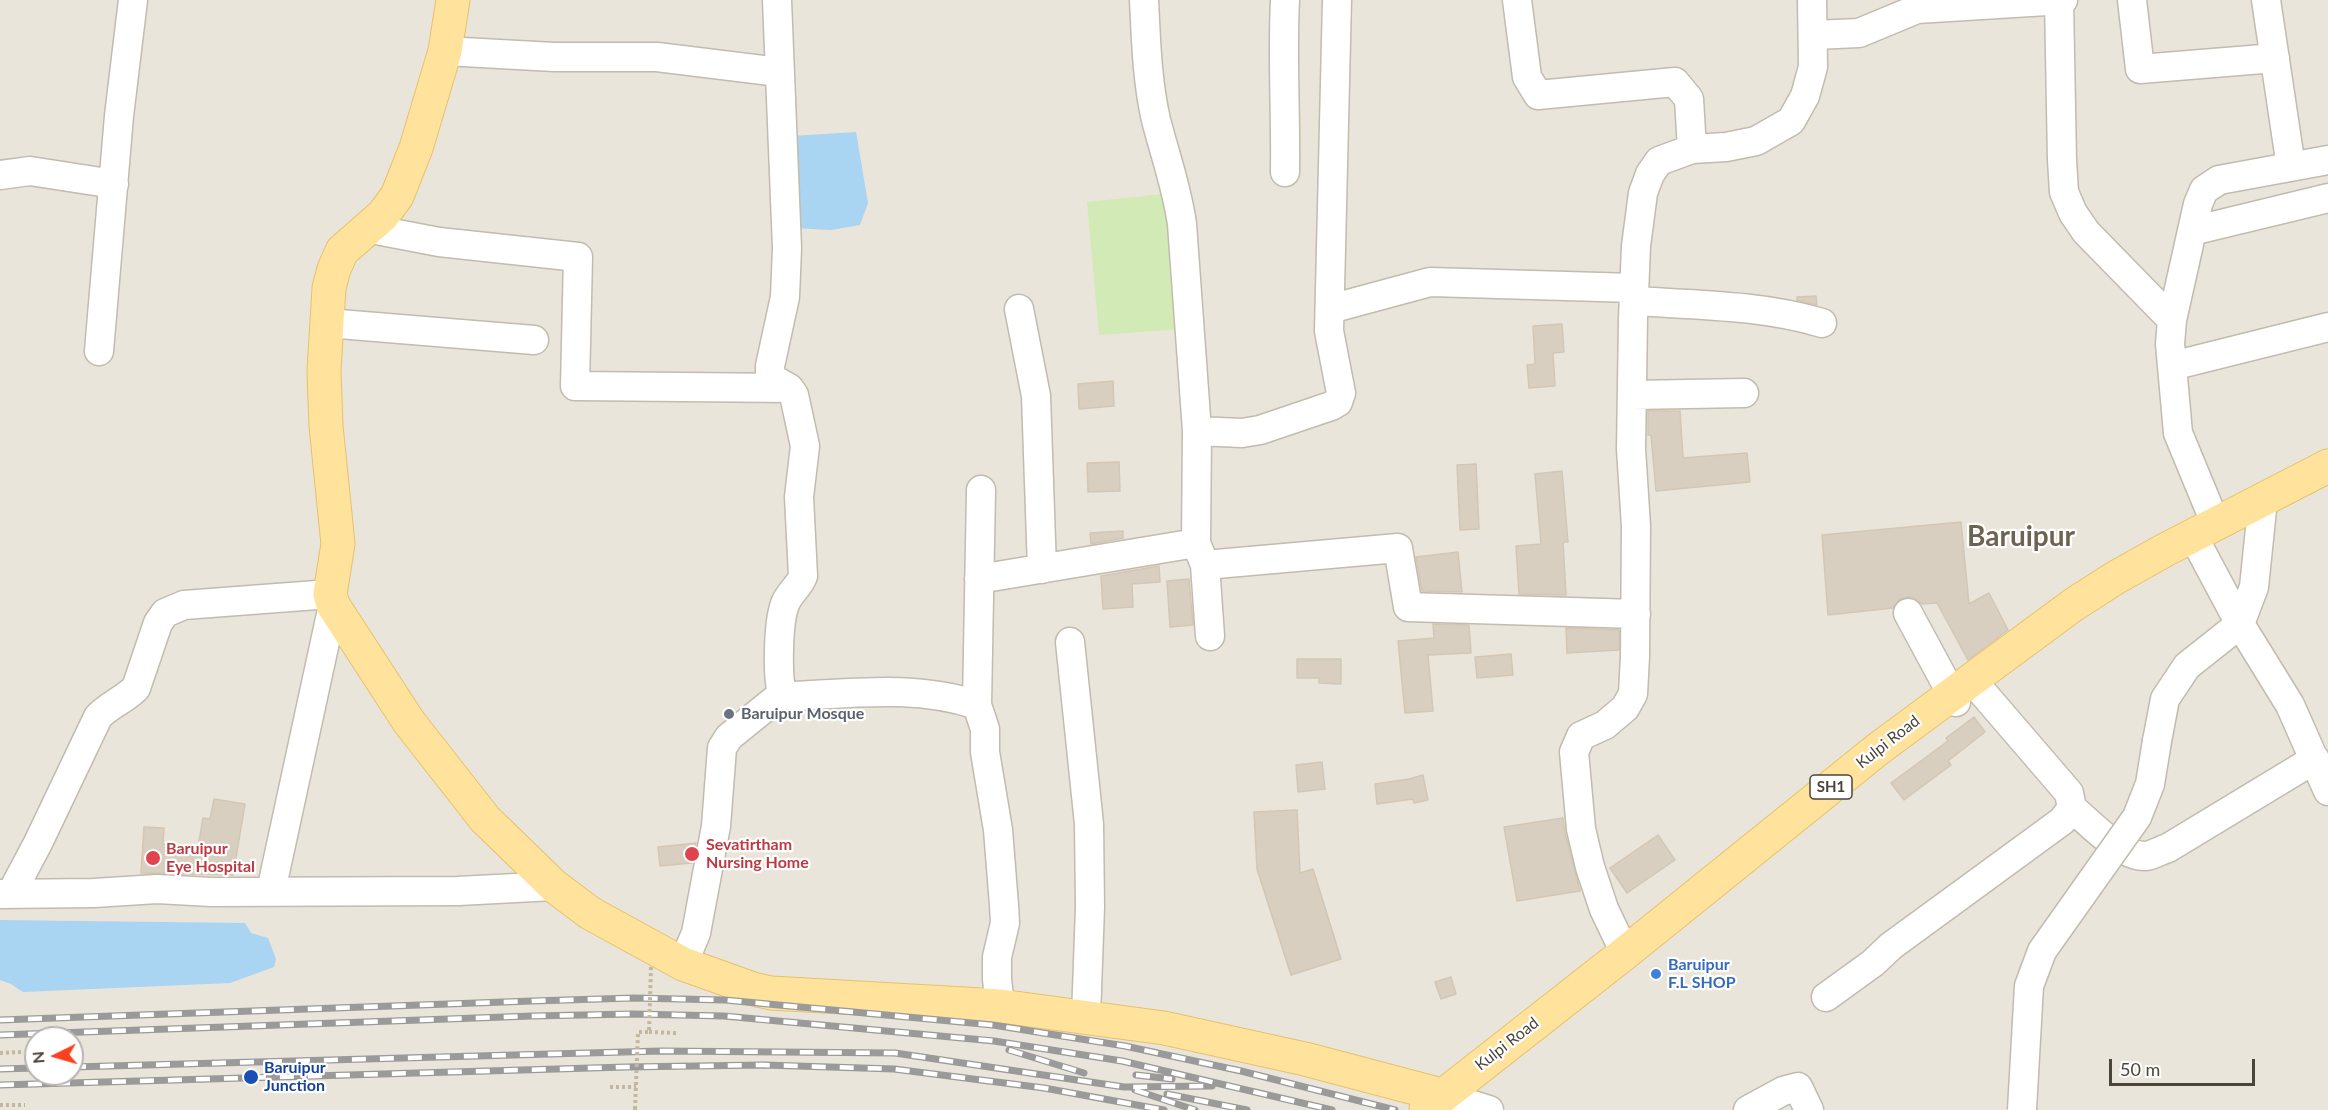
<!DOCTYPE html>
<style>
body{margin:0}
#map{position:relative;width:2328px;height:1110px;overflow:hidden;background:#f6f3ec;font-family:Lato,sans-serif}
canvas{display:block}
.north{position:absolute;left:24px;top:1026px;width:60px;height:60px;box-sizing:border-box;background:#fff;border:2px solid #b7b4b0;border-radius:50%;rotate:265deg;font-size:16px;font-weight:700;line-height:24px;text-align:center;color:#4b4439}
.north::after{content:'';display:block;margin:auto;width:21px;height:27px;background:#fc3f1d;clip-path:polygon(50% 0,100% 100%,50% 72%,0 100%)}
.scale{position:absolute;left:2109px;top:1059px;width:146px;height:27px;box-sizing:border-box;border:3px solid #4b4439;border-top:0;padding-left:8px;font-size:18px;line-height:21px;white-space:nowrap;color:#4b4439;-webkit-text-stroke:4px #fff;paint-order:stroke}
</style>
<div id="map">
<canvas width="2328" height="1110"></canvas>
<div class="north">N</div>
<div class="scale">50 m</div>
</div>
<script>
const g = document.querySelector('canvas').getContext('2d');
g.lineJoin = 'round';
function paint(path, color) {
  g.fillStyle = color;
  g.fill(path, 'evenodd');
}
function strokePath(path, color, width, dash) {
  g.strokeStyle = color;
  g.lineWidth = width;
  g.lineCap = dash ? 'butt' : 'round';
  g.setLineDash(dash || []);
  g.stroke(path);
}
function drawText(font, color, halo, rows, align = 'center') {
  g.font = font + ' Lato,sans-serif';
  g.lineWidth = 4.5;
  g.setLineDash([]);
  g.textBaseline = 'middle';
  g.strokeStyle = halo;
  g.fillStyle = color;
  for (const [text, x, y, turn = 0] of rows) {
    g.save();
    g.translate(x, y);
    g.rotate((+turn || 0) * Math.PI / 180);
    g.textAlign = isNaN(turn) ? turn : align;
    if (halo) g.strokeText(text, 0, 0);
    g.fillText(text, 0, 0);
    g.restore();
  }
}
const residential = new Path2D(`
 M 0,0 L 2328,0 L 2328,1110 L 0,1110 ZM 36,1038 L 72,1038 L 72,1074 L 36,1074 Z`);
const green = new Path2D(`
 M 1172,193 L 1184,329 L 1099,335 L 1087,202 Z`);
const water = new Path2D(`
 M 856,132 L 868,203 L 860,225 L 831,230 L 793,228 L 792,136 Z
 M 0,920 L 245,923 L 251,933 L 268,938 L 276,959 L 274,967 L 230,983 L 23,992 L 11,984 L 0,980 Z`);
const building = new Path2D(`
 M 1816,296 L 1817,305 L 1797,300 L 1797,297 Z
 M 1562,324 L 1564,352 L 1553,353 L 1555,386 L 1529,388 L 1527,365 L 1535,364 L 1533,326 Z
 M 1113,381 L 1114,406 L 1079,409 L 1078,384 Z
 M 1648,411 L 1680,411 L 1683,458 L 1747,453 L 1750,482 L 1656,491 L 1651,435 L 1648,435 Z
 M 1119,462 L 1120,491 L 1088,492 L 1087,463 Z
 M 1476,464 L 1479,529 L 1460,530 L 1457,465 Z
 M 1562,471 L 1568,542 L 1563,542 L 1566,595 L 1519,594 L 1516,546 L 1541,544 L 1535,474 Z
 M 1961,522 L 1969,604 L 1989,593 L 2008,630 L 1968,660 L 1937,603 L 1922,604 L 1916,599 L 1908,597 L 1900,599 L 1893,608 L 1828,615 L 1822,535 Z
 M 1123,531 L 1123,538 L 1091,544 L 1090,533 Z
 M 1458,552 L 1462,592 L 1422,591 L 1416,557 Z
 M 1159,566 L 1160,582 L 1132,584 L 1133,607 L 1103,609 L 1101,576 Z
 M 1189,579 L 1193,625 L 1170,627 L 1167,581 Z
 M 1433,624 L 1469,625 L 1471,653 L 1428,655 L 1433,711 L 1405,713 L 1398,641 L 1434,638 Z
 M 1566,628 L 1619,630 L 1619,650 L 1567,653 Z
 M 1511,654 L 1513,675 L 1477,678 L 1475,657 Z
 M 1297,659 L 1341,659 L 1341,684 L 1319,683 L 1319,678 L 1297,678 Z
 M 1974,717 L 1985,732 L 1948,761 L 1951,765 L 1904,800 L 1891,783 L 1948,741 L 1946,738 Z
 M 1322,762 L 1325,789 L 1298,792 L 1296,765 Z
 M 1423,775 L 1428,800 L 1414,803 L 1413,799 L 1377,804 L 1375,784 L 1409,779 Z
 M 214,799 L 245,804 L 233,875 L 141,873 L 144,827 L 164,828 L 163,844 L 198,847 L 203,818 L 210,819 Z
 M 1297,810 L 1300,873 L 1313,869 L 1341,959 L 1291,975 L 1257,869 L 1254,812 Z
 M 1563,818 L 1565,833 L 1580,891 L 1517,901 L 1504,827 Z
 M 1658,835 L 1675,860 L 1627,893 L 1610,868 Z
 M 696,843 L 692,863 L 660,866 L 658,847 Z
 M 1451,977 L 1456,994 L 1441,999 L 1435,982 Z`);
const path = new Path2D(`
 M 649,1032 L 676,1033
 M 0,1053 L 23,1052
 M 610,1087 L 636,1087
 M 0,1105 L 25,1105
 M 635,1110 L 635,1109`);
const minor = new Path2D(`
 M 777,0 L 787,248 L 785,297 L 770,366 L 770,374 L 773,379 L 789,388 L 794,395 L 805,446 L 799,497 L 803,576 C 799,587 789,593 785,604 C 778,622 777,675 782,694 L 793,696 C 854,693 918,685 977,705 L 985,729 L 985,752 L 998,830 L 1004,905 L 1005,923 L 997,957 L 997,979 L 1000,1006
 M 1144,0 C 1146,40 1147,81 1156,120 C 1165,155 1177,188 1182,224 L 1197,431 L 1196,543 L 1205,565 L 1210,636
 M 1517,0 L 1527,77 L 1538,95 L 1675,82 L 1689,99 L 1692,149
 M 2059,0 L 2062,160 L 2064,192 L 2073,213 L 2086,232 L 2172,320
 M 2132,0 L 2140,69 L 2275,58
 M 2266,0 L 2291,167
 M 1814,35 L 1859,33 L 1917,9 L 2063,0
 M 445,51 L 554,57 L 657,57 L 779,72
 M 1285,172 C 1286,115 1282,57 1285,0
 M 0,175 L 30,171 L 114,184
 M 366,228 L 439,242 L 578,257 L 575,386 L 789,388
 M 2192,231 L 2328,198
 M 1634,301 C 1697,305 1761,305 1822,323
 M 1019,309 L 1036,396 L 1042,569
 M 1330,309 L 1430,282 L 1634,288
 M 327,323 L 534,340
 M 99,351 L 119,116 L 133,0
 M 2172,366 L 2328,327
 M 1632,395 L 1744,393
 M 1197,431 L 1242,433 L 1260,430 L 1331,406 L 1338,402 L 1341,393 L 1329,331 L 1337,0
 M 2216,525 L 2178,433 L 2170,344 L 2172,320 L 2198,204 L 2204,190 L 2219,180 L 2328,160
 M 2193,536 L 2240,624 L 2290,705 L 2328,791
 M 1205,565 L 1398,548 L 1408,607 L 1636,614
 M 979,579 L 1196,543
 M 1908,613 L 1956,702
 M 1070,642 L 1089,824 L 1090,907 L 1086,1017
 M 977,705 L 981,490
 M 2157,741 L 2165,699 L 2187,666 L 2240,624 L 2254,587 L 2263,500
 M 2072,808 C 2091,824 2121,857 2146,856 C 2153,855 2161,850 2168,848 L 2315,759
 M 271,891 L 333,605
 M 12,892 L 38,843 L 98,717 C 109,705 124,700 136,688 L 158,623 L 165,613 L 184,605 L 330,594
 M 0,894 L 94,893 L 157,889 L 211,892 L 458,891 L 554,886
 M 1625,953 L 1604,909 L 1590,867 L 1581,829 L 1574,752 L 1581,736 L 1605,725 L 1625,708 L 1633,694 L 1635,656 L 1636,526 L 1631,449 L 1633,319 L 1636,246 L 1643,193 L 1650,174 L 1659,161 L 1692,149 L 1726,147 L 1756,141 L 1791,121 L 1805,96 L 1813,67 L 1812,0
 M 683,964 L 696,933 L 716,826 L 722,748 L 729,737 L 782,694
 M 1826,997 L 1873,963 L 1891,946 L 2062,821 L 2072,808 L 2069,793 L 1971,679
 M 1441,1095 L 1489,1110
 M 1748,1110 L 1783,1091 L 1798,1087 L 1809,1110`);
const major = new Path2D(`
 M 453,0 L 445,51 L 416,148 L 397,196 L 383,215 L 342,251 L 334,269 L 329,288 L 324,371 L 326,426 L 338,544 L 330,594 L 333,605 L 409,722 L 485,819 L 554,886 L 590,913 L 683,964 L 753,989 L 771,993 L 1000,1006 L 1164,1028 L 1305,1059 L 1441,1095
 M 1426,1109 L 1625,953 L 1878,749 L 2073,605 L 2115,578 L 2165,550 L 2328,466`);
const rail = new Path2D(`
 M 0,1020 L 532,1001 L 634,998 L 725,1000 L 993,1025 L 1125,1046 L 1241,1071 L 1395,1110
 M 0,1035 L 532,1016 L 633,1014 L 724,1016 L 994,1041 L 1122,1061 L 1332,1110
 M 1009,1050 L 1084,1073
 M 72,1067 L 661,1051 L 895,1053 L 1124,1087 L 1212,1086
 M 0,1069 L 36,1068
 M 1136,1075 L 1172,1079
 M 0,1085 L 626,1067 L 764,1065 L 894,1069 L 1044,1088 L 1164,1110
 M 1135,1090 L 1195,1110
 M 1167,1094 L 1247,1110`);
const pathBridge = new Path2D(`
 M 635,1109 L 638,1032 L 649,1032 L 651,967`);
const minorBridge = new Path2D(`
 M 2022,1110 L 2029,986 L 2042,951 L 2137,817 L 2150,784 L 2157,741`);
const markers = [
 [729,714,6,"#6b7280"],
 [692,854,8,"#e0444e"],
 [153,858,8,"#e0444e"],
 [1656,974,6,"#3f7fe0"],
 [251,1077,8,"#1a4fb4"]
];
const shields = [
 [1831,787,42]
];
const shieldNames = [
 ["SH1",1831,787]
];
const worshipNames = [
 ["Baruipur Mosque",741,714]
];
const streetNames = [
 ["Kulpi Road",1888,742,-38],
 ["Kulpi Road",1507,1044,-38]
];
const healthNames = [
 ["Sevatirtham",706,845],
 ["Nursing Home",706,863],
 ["Baruipur",166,849],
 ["Eye Hospital",166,867]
];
const shopNames = [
 ["Baruipur",1668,965],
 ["F.L SHOP",1668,983]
];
const transitNames = [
 ["Baruipur",264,1068],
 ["Junction",264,1086]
];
const townNames = [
 ["Baruipur",2021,537]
];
paint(residential, '#eae5da');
paint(green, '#d2eab5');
paint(water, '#a9d4f2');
paint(building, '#d8cfc1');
strokePath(building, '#d3c7b4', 1.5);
strokePath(minor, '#c2bbae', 31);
strokePath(major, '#e6c16a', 35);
strokePath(path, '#c4b79f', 4, [3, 3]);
strokePath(minor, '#fff', 28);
strokePath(major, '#ffe39c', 33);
strokePath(rail, '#9a9a9a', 7);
strokePath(rail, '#fff', 4.5, [14]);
strokePath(minorBridge, '#c2bbae', 31, []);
strokePath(pathBridge, '#c4b79f', 4, [3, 3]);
strokePath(minorBridge, '#fff', 28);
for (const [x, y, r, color] of markers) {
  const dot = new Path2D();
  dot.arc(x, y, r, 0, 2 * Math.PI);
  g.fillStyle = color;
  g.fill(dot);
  strokePath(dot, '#fff', 2);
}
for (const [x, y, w] of shields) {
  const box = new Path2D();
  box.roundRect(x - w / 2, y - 12, w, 24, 4.5);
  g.fillStyle = '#fff';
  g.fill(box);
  strokePath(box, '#4b4439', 1.5);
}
drawText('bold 15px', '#4b4439', null, shieldNames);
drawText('bold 16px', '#5b616d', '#fff', worshipNames, 'left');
drawText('16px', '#4b4439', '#fff', streetNames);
drawText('bold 16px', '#be3a42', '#fff', healthNames, 'left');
drawText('bold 16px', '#366cbe', '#fff', shopNames, 'left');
drawText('bold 16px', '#164399', '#fff', transitNames, 'left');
drawText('bold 28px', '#6e6250', '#fff', townNames);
</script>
